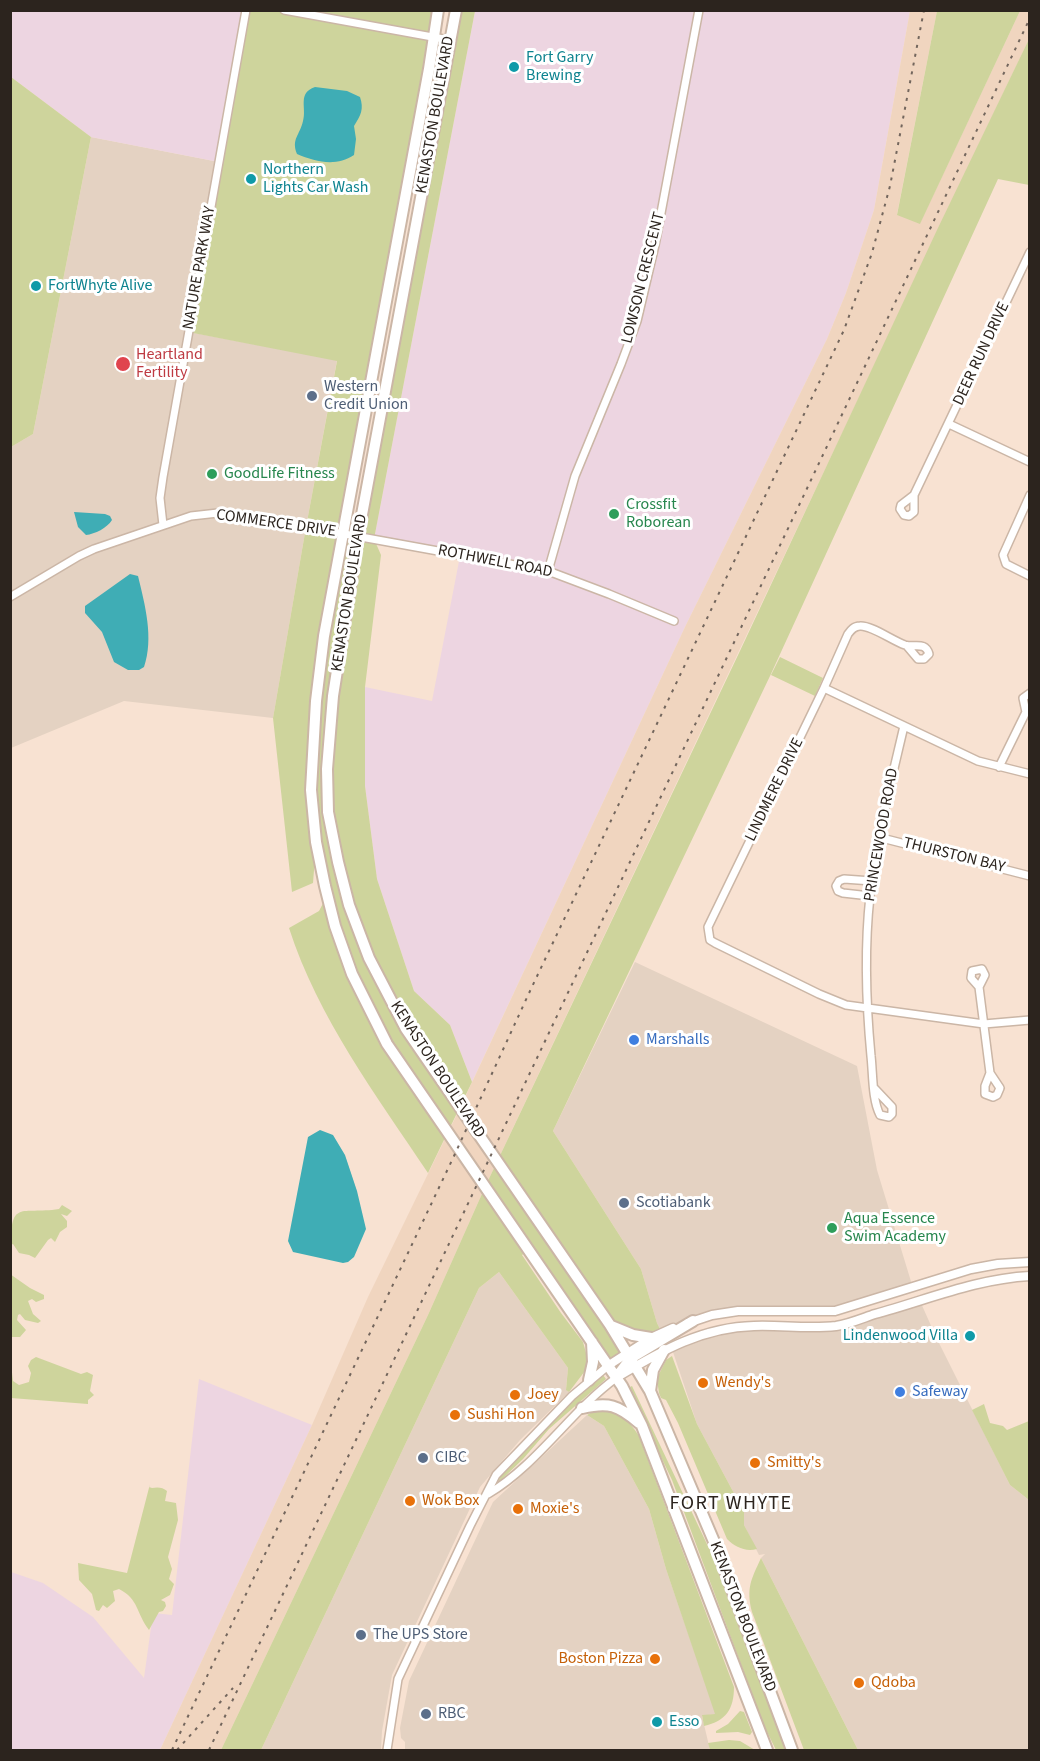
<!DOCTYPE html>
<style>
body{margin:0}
#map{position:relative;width:1040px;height:1761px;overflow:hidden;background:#f8e2d2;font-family:"Source Sans 3",sans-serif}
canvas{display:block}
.frame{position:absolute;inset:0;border:12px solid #2c241e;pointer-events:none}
</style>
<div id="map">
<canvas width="1040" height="1761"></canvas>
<div class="frame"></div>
</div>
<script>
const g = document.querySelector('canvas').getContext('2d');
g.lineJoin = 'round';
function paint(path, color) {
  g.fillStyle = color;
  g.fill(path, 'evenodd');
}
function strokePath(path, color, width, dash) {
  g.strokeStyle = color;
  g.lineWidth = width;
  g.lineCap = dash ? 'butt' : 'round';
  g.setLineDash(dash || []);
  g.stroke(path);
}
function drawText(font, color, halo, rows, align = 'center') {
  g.font = font + ' "Source Sans 3",sans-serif';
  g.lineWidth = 6;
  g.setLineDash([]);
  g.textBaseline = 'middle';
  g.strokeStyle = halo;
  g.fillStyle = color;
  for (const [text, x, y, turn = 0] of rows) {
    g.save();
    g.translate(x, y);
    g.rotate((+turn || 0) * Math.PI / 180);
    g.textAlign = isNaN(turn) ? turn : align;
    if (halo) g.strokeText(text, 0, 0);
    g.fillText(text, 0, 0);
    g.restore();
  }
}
const commercial = new Path2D(`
 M 91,137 L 219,162 L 189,332 L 337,360 L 306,527 L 273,718 L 124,701 L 11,748 L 11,447 L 33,434 Z
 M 635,962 L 857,1066 L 877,1170 L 913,1288 L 835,1311 L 738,1311 L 662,1333 L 657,1323 L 641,1269 L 553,1131 Z
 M 499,1272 L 568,1368 L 566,1389 L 569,1392 L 520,1440 L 480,1487 L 392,1675 L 382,1731 L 381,1750 L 261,1750 L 479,1288 Z
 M 920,1301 L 937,1339 L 1010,1485 L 1029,1500 L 1029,1750 L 858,1750 L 761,1558 L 765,1554 L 759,1555 L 744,1525 L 744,1512 L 697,1424 L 671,1346 L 712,1331 L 836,1326 Z
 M 587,1415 L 604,1426 L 649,1509 L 666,1569 L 716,1714 L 702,1716 L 710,1750 L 405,1750 L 405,1742 L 401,1738 L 400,1728 L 409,1681 L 493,1502 Z`);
const industrial = new Path2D(`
 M 11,11 L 246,11 L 219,162 L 91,137 L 11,77 Z
 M 475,11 L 910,11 L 874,210 L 846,293 L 827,339 L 685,627 L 472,1082 L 450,1025 L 414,991 L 377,879 L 365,786 L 365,687 L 432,701 L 460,556 L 374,539 Z
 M 199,1379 L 312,1425 L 160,1750 L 11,1750 L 11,1572 L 43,1583 L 93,1617 L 144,1678 L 153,1613 L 172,1615 Z`);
const built = new Path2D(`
 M 910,11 L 937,11 L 897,214 L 920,223 L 1020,11 L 1029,11 L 1029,39 L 485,1187 L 428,1315 L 221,1750 L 160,1750 L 312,1425 L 368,1297 L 460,1108 L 685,627 L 827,339 L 846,293 L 874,210 Z`);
const green = new Path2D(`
 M 246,11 L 437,11 L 344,534 L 358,536 L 459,11 L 475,11 L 374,539 L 381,555 L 365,687 L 365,786 L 377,879 L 414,991 L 450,1025 L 472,1082 L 428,1173 C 376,1095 318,1018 289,928 L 319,911 L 327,896 L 316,845 L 313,883 L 292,892 L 273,718 L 306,527 L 337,361 L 188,332 Z
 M 937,11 L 1020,11 L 920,224 L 897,215 Z
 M 1029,39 L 1029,185 L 998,179 L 770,676 L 553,1131 L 641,1269 L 657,1323 L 662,1333 L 651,1338 L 611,1326 L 628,1353 L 609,1365 L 528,1251 L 522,1255 L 561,1313 L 583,1342 L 588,1360 L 585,1371 L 569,1392 L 566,1390 L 568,1368 L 499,1272 L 479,1288 L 261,1750 L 221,1750 L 428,1315 L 485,1187 L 739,653 L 937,230 Z
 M 11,77 L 91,137 L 33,434 L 11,447 Z
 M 780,657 L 823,678 L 815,696 L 771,675 Z
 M 62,1205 L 72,1211 L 67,1216 L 61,1214 L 67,1221 L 67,1227 L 60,1232 L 55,1242 L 51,1238 L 48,1240 L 35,1258 L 29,1255 L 19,1253 L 13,1244 L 11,1245 L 11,1250 C 10,1198 20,1215 59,1209 Z
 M 10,1274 L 30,1288 L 44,1295 L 44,1299 L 36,1302 L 32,1299 L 28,1301 L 33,1314 L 41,1321 L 38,1323 L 25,1320 L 20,1314 L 18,1315 L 17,1320 L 26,1330 L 20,1337 L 11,1337 Z
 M 672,1356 L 697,1424 L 744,1512 L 744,1525 L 757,1549 C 745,1552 735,1547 727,1539 L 678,1423 L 666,1400 L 661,1398 L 659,1393 L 656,1373 L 659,1374 L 666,1360 Z
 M 36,1357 L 81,1374 L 87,1372 L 93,1375 L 90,1391 L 94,1395 L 88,1400 L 88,1404 L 11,1398 L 11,1364 L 13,1381 L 19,1385 L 29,1382 L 31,1373 L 28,1366 L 31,1360 Z
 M 603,1375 L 606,1379 L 549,1429 L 523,1459 L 498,1483 C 504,1459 571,1402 591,1382 Z
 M 632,1386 L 715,1561 L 787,1750 L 776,1750 L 764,1726 L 672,1480 L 633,1398 L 630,1387 Z
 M 984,1404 L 990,1423 L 1003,1426 L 1007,1430 L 1029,1421 L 1029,1500 L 1010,1485 L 972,1410 Z
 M 598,1409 C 618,1410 629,1420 639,1436 L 734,1687 C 734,1709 726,1721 704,1726 L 702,1715 L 715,1714 L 666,1569 L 649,1509 L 604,1426 L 587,1415 Z
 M 150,1484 L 149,1487 L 152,1488 C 157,1487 163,1487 167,1491 L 165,1501 L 176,1503 L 178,1520 L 168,1557 L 172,1569 L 169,1579 L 174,1584 L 170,1595 L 161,1600 L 165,1602 L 166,1606 L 163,1611 L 159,1612 L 149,1630 C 136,1613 139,1599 119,1589 L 113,1591 L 115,1601 L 107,1608 L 103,1605 L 99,1611 L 96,1610 L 92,1594 L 79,1580 L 78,1563 L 127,1573 Z
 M 761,1558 L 858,1750 L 804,1750 L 752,1612 C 746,1588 751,1580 761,1558 Z
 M 740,1711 L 744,1712 L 752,1732 L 750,1735 L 738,1732 L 716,1733 L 716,1731 L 728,1724 Z
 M 729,1740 L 740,1741 L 755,1750 L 710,1750 L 708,1743 Z`);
const water = new Path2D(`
 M 315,87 L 347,91 L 360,97 C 364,109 361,115 354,126 L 356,139 L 354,155 C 336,167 316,162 297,154 C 291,139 300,135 303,121 C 307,108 297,93 315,87 Z
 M 74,512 L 105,514 L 110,516 L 112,520 C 107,528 95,534 86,535 L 78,527 Z
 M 130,574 L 138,576 C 145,605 154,638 144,667 L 139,670 L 128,670 L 114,662 L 102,632 L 85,613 L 85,606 Z
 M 320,1130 L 333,1135 L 345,1155 L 357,1191 L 366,1229 L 354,1257 L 348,1262 L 343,1263 L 293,1252 L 288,1241 L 308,1137 Z`);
const minor = new Path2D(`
 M 284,10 L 449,40
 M 949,424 L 1030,462
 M 914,495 L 914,512 L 909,516 L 904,515 L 900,509 L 901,505 L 914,495 L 1030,252
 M 1030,495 L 1003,555 L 1006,564 L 1030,576
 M 163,525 L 160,498 L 163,477 L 246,10
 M 548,571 L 575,476 L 621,364 L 637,321 L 655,245 L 699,10
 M 10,597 L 79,556 L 94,549 L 191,516 L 218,513 L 306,527 L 548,571 L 609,594 L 674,621
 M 824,688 L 848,634 C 851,630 854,626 860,626 C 871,625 893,641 905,645 C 915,648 925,641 929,654 L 924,659 L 918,659 L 907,646
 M 999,767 L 1026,712 L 1023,698 L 1030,693
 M 1030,774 L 978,761 L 824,688 L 708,927 L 710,940 L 715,943 L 819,994 L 846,1005 L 984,1024 L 1030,1020
 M 878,837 L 1030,876
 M 870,896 L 843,893 L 838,891 L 836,886 L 839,881 L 844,879 L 872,881
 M 979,987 L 985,975 L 982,969 L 972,971 L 971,978 L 979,987 L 990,1073 L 1000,1088 L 997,1095 L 993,1097 L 985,1094 L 985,1086 L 990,1073
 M 875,1089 L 892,1107 L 892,1114 L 889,1117 L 880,1115 C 872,1100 873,1073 871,1056 C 866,1003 864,950 870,896 C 876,839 891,782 904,726
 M 488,1494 C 537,1465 570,1412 616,1378
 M 387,1750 L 398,1679 L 470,1526 L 496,1475 L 572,1396 L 609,1365`);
const tertiary = new Path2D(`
 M 688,1323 L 712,1315 L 738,1311 L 835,1311 L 971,1269 L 998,1264 L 1030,1262
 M 609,1365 L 651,1338 L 673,1328
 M 619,1376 C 661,1351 703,1327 754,1326 C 781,1325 809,1329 836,1326 C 849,1324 863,1318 875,1314 C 927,1300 975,1279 1030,1276`);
const primary = new Path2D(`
 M 438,10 L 429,69 L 324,636 L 316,701 L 311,790 L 316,842 L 325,886 L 335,926 L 352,974 L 387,1044 L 622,1386 L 642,1426 L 767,1750
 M 456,10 L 358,536 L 333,696 L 327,769 L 328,812 L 338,862 L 349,905 L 369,958 L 406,1029 L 610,1325 L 650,1391 L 715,1544 L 792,1750
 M 611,1326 L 633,1335 L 651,1338
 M 616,1378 L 631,1358 L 693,1321
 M 589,1380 L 593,1362 L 592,1342
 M 650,1391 L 653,1370 L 664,1350
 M 582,1408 C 609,1402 618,1405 639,1423`);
const rail = new Path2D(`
 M 172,1750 L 454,1156 L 530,991 L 844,330 L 872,253 L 890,186 L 924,10
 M 177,1750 L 233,1688
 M 209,1750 L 1030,18`);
const markers = [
 [514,67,6,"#0f9aa8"],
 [251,179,6,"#0f9aa8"],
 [36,286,6,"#0f9aa8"],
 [123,364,8,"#e0444e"],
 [312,396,6,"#5c6f8a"],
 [212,474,6,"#2e9e5b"],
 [614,514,6,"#2e9e5b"],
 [634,1040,6,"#3f7fe0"],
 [624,1203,6,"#5c6f8a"],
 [832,1228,6,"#2e9e5b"],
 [970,1336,6,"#0f9aa8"],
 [703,1383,6,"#e8710a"],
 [900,1392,6,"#3f7fe0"],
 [515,1395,6,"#e8710a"],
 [455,1415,6,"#e8710a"],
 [423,1458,6,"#5c6f8a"],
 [755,1463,6,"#e8710a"],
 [410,1501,6,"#e8710a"],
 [518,1509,6,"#e8710a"],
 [361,1635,6,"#5c6f8a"],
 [655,1659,6,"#e8710a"],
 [859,1683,6,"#e8710a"],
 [426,1714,6,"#5c6f8a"],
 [657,1722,6,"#0f9aa8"]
];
const cultureNames = [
 ["Fort Garry",526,58],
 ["Brewing",526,76],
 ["Northern",263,170],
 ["Lights Car Wash",263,188],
 ["FortWhyte Alive",48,286],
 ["Lindenwood Villa",958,1336,"right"],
 ["Esso",669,1722]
];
const streetNames = [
 ["KENASTON BOULEVARD",436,115,-80],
 ["NATURE PARK WAY",200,268,-80],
 ["LOWSON CRESCENT",644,278,-76],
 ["DEER RUN DRIVE",982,354,-65],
 ["COMMERCE DRIVE",276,524,8],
 ["ROTHWELL ROAD",495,562,11],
 ["KENASTON BOULEVARD",350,593,-81],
 ["LINDMERE DRIVE",775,790,-64],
 ["PRINCEWOOD ROAD",882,835,-80],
 ["THURSTON BAY",954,856,14],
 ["KENASTON BOULEVARD",437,1070,57],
 ["KENASTON BOULEVARD",742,1617,69]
];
const healthNames = [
 ["Heartland",136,355],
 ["Fertility",136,373]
];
const serviceNames = [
 ["Western",324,387],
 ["Credit Union",324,405],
 ["Scotiabank",636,1203],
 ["CIBC",435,1458],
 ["The UPS Store",373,1635],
 ["RBC",438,1714]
];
const leisureNames = [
 ["GoodLife Fitness",224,474],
 ["Crossfit",626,505],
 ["Roborean",626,523],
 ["Aqua Essence",844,1219],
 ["Swim Academy",844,1237]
];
const shopNames = [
 ["Marshalls",646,1040],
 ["Safeway",912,1392]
];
const foodNames = [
 ["Wendy's",715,1383],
 ["Joey",527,1395],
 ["Sushi Hon",467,1415],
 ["Smitty's",767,1463],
 ["Wok Box",422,1501],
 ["Moxie's",530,1509],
 ["Boston Pizza",643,1659,"right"],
 ["Qdoba",871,1683]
];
const quarterNames = [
 ["FORT WHYTE",731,1505]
];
paint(commercial, '#e4d2c2');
paint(industrial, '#edd5e1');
paint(built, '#f0d5bf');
paint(green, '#ced49c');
paint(water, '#3fadb5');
strokePath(minor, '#cbb6a6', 10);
strokePath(tertiary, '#cbb6a6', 11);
strokePath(primary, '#cbb6a6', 14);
strokePath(minor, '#fff', 7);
strokePath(tertiary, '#fff', 8);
strokePath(primary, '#fff', 10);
strokePath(rail, '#73665d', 2, [3, 6]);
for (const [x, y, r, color] of markers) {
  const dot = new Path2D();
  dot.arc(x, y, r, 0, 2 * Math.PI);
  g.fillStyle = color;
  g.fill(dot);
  strokePath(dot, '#fff', 2);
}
drawText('16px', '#0d838f', '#fff', cultureNames, 'left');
drawText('16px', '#2c241e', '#fff', streetNames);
drawText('16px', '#be3a42', '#fff', healthNames, 'left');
drawText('16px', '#4e5e75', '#fff', serviceNames, 'left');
drawText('16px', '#27864d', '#fff', leisureNames, 'left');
drawText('16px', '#366cbe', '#fff', shopNames, 'left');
drawText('16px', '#c56008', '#fff', foodNames, 'left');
g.letterSpacing = '1.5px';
drawText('20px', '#2c241e', '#fff', quarterNames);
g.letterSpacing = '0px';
</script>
